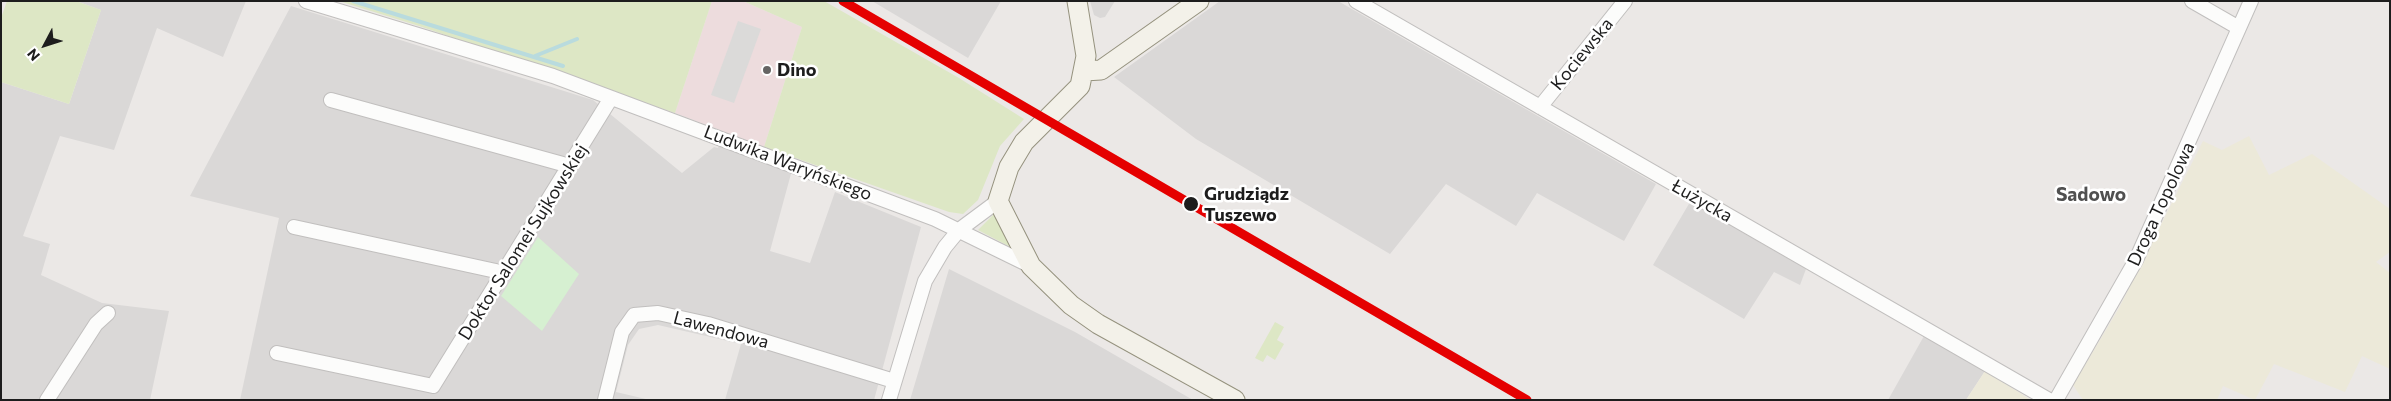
<!DOCTYPE html>
<meta charset="utf-8">
<style>
body{margin:0}
#map{position:relative;width:2391px;height:401px;overflow:hidden;background:#ebe8e6;font-family:Commissioner,sans-serif}
canvas{display:block}
.frame{position:absolute;inset:0;border:2px solid #1d1d1d;pointer-events:none}
.north{position:absolute;left:20px;top:20px;width:50px;height:50px;-webkit-text-stroke:4px #fff;paint-order:stroke;rotate:230deg;font-size:14px;font-weight:700;line-height:20px;text-align:center;color:#1d1d1d}
.north::after{content:'';display:block;margin:auto;width:18px;height:22px;background:#1d1d1d;clip-path:polygon(50% 0,100% 100%,50% 72%,0 100%)}
</style>
<div id="map">
<canvas width="2391" height="401"></canvas>
<div class="frame"></div>
<div class="north">N</div>
</div>
<script>
const g = document.querySelector('canvas').getContext('2d');
g.lineJoin = 'round';
function paint(path, color) {
  g.fillStyle = color;
  g.fill(path, 'evenodd');
}
function strokePath(path, color, width, dash) {
  g.strokeStyle = color;
  g.lineWidth = width;
  g.lineCap = dash ? 'butt' : 'round';
  g.setLineDash(dash || []);
  g.stroke(path);
}
function drawText(font, color, halo, rows, align = 'center') {
  g.font = font + ' Commissioner,sans-serif';
  g.lineWidth = 5;
  g.setLineDash([]);
  g.textBaseline = 'middle';
  g.strokeStyle = halo;
  g.fillStyle = color;
  for (const [text, x, y, turn = 0] of rows) {
    g.save();
    g.translate(x, y);
    g.rotate((+turn || 0) * Math.PI / 180);
    g.textAlign = isNaN(turn) ? turn : align;
    if (halo) g.strokeText(text, 0, 0);
    g.fillText(text, 0, 0);
    g.restore();
  }
}
const residential = new Path2D(`
 M 76,1 L 246,1 L 223,57 L 157,28 L 114,150 L 60,136 L 23,236 L 50,244 L 41,275 L 102,303 L 169,311 L 150,400 L 1,400 L 1,82 L 69,104 L 101,10 Z
 M 872,1 L 1001,1 L 968,58 Z
 M 1090,1 L 1115,1 L 1105,17 L 1100,18 L 1094,15 Z
 M 1220,1 L 1338,1 L 1656,184 L 1624,241 L 1537,193 L 1516,226 L 1446,184 L 1390,254 L 1196,139 L 1114,77 Z
 M 291,6 L 593,100 L 682,173 L 714,147 L 718,148 L 720,143 L 792,170 L 770,251 L 810,263 L 835,192 L 921,227 L 874,400 L 725,400 L 741,344 L 658,325 L 639,329 L 628,345 L 616,392 L 650,400 L 240,400 L 279,218 L 190,196 Z
 M 1690,202 L 1806,269 L 1800,285 L 1774,272 L 1744,319 L 1653,265 Z
 M 949,269 L 1075,332 L 1193,400 L 910,400 Z
 M 1924,336 L 1985,371 L 1966,400 L 1888,400 Z`);
const commercial = new Path2D(`
 M 712,1 L 743,1 L 802,27 L 764,147 L 675,113 Z`);
const farmland = new Path2D(`
 M 2249,136 L 2269,175 L 2312,154 L 2390,209 L 2390,252 L 2376,262 L 2390,273 L 2390,369 L 2362,356 L 2345,392 L 2274,364 L 2255,400 L 2223,386 L 2217,400 L 2083,400 L 2073,385 L 2119,308 L 2203,141 L 2222,150 Z
 M 1985,371 L 2031,400 L 1966,400 Z`);
const grass = new Path2D(`
 M 7,1 L 76,1 L 101,10 L 69,104 L 1,82 L 1,18 Z
 M 339,1 L 712,1 L 675,113 L 419,26 Z
 M 743,1 L 824,1 L 959,78 L 1024,119 L 1000,146 L 978,200 L 963,214 L 949,212 L 764,147 L 802,27 Z
 M 997,211 L 1016,250 L 978,230 Z
 M 1275,322 L 1284,327 L 1277,340 L 1284,344 L 1275,360 L 1267,355 L 1263,362 L 1255,358 Z`);
const park = new Path2D(`
 M 538,237 L 579,274 L 542,331 L 501,296 Z`);
const parking = new Path2D(`
 M 738,21 L 761,29 L 734,103 L 711,95 Z`);
const stream = new Path2D(`
 M 353,1 L 563,66
 M 535,56 L 577,39`);
const street = new Path2D(`
 M 306,1 L 553,76 L 935,219 L 1031,266
 M 1356,1 L 2049,400
 M 2192,1 L 2239,28
 M 331,100 L 570,166
 M 1540,107 L 1625,1
 M 294,227 L 505,273
 M 277,353 L 433,386 L 611,98
 M 47,400 L 96,324 L 108,313
 M 605,400 L 622,332 L 634,315 L 658,313 L 708,324 L 894,381
 M 889,400 L 925,281 L 945,247 L 959,230 L 998,201
 M 2056,400 L 2136,260 L 2251,1`);
const secondary = new Path2D(`
 M 1077,1 L 1086,56 L 1080,86 L 1024,142 L 1009,167 L 998,201 L 1031,266 L 1071,305 L 1098,324 L 1235,400
 M 1084,71 L 1101,70 L 1199,1`);
const rail1 = new Path2D(`
 M 843,1 L 1527,400`);
const markers = [
 [767,70,5,"#656463"],
 [1191,204,8,"#1d1d1d"]
];
const streetNames = [
 ["Kociewska",1582,54,-51],
 ["Ludwika Waryńskiego",788,163,21],
 ["Łużycka",1702,201,30],
 ["Droga Topolowa",2161,204,-65],
 ["Doktor Salomei Sujkowskiej",523,242,-58],
 ["Lawendowa",721,330,15]
];
const poiNames = [
 ["Dino",777,70]
];
const stopNames = [
 ["Grudziądz",1204,194],
 ["Tuszewo",1204,215]
];
const neighbourhoodNames = [
 ["Sadowo",2091,195]
];
paint(residential, '#dad8d7');
paint(commercial, '#eddcdd');
paint(farmland, '#ece9d9');
paint(grass, '#dde7c5');
paint(park, '#d6f0d1');
paint(parking, '#dbdad9');
strokePath(stream, '#b9dbde', 4);
strokePath(street, '#c1bfbe', 16);
strokePath(secondary, '#95927e', 21);
strokePath(street, '#fcfcfb', 14);
strokePath(secondary, '#f3f1e9', 19);
strokePath(rail1, '#e50000', 9);
for (const [x, y, r, color] of markers) {
  const dot = new Path2D();
  dot.arc(x, y, r, 0, 2 * Math.PI);
  g.fillStyle = color;
  g.fill(dot);
  strokePath(dot, '#fff', 2);
}
drawText('18px', '#1d1d1d', '#fff', streetNames);
drawText('bold 18px', '#1d1d1d', '#fff', poiNames, 'left');
drawText('bold 18px', '#1d1d1d', '#fff', stopNames, 'left');
drawText('bold 19px', '#505050', '#fff', neighbourhoodNames);
</script>
